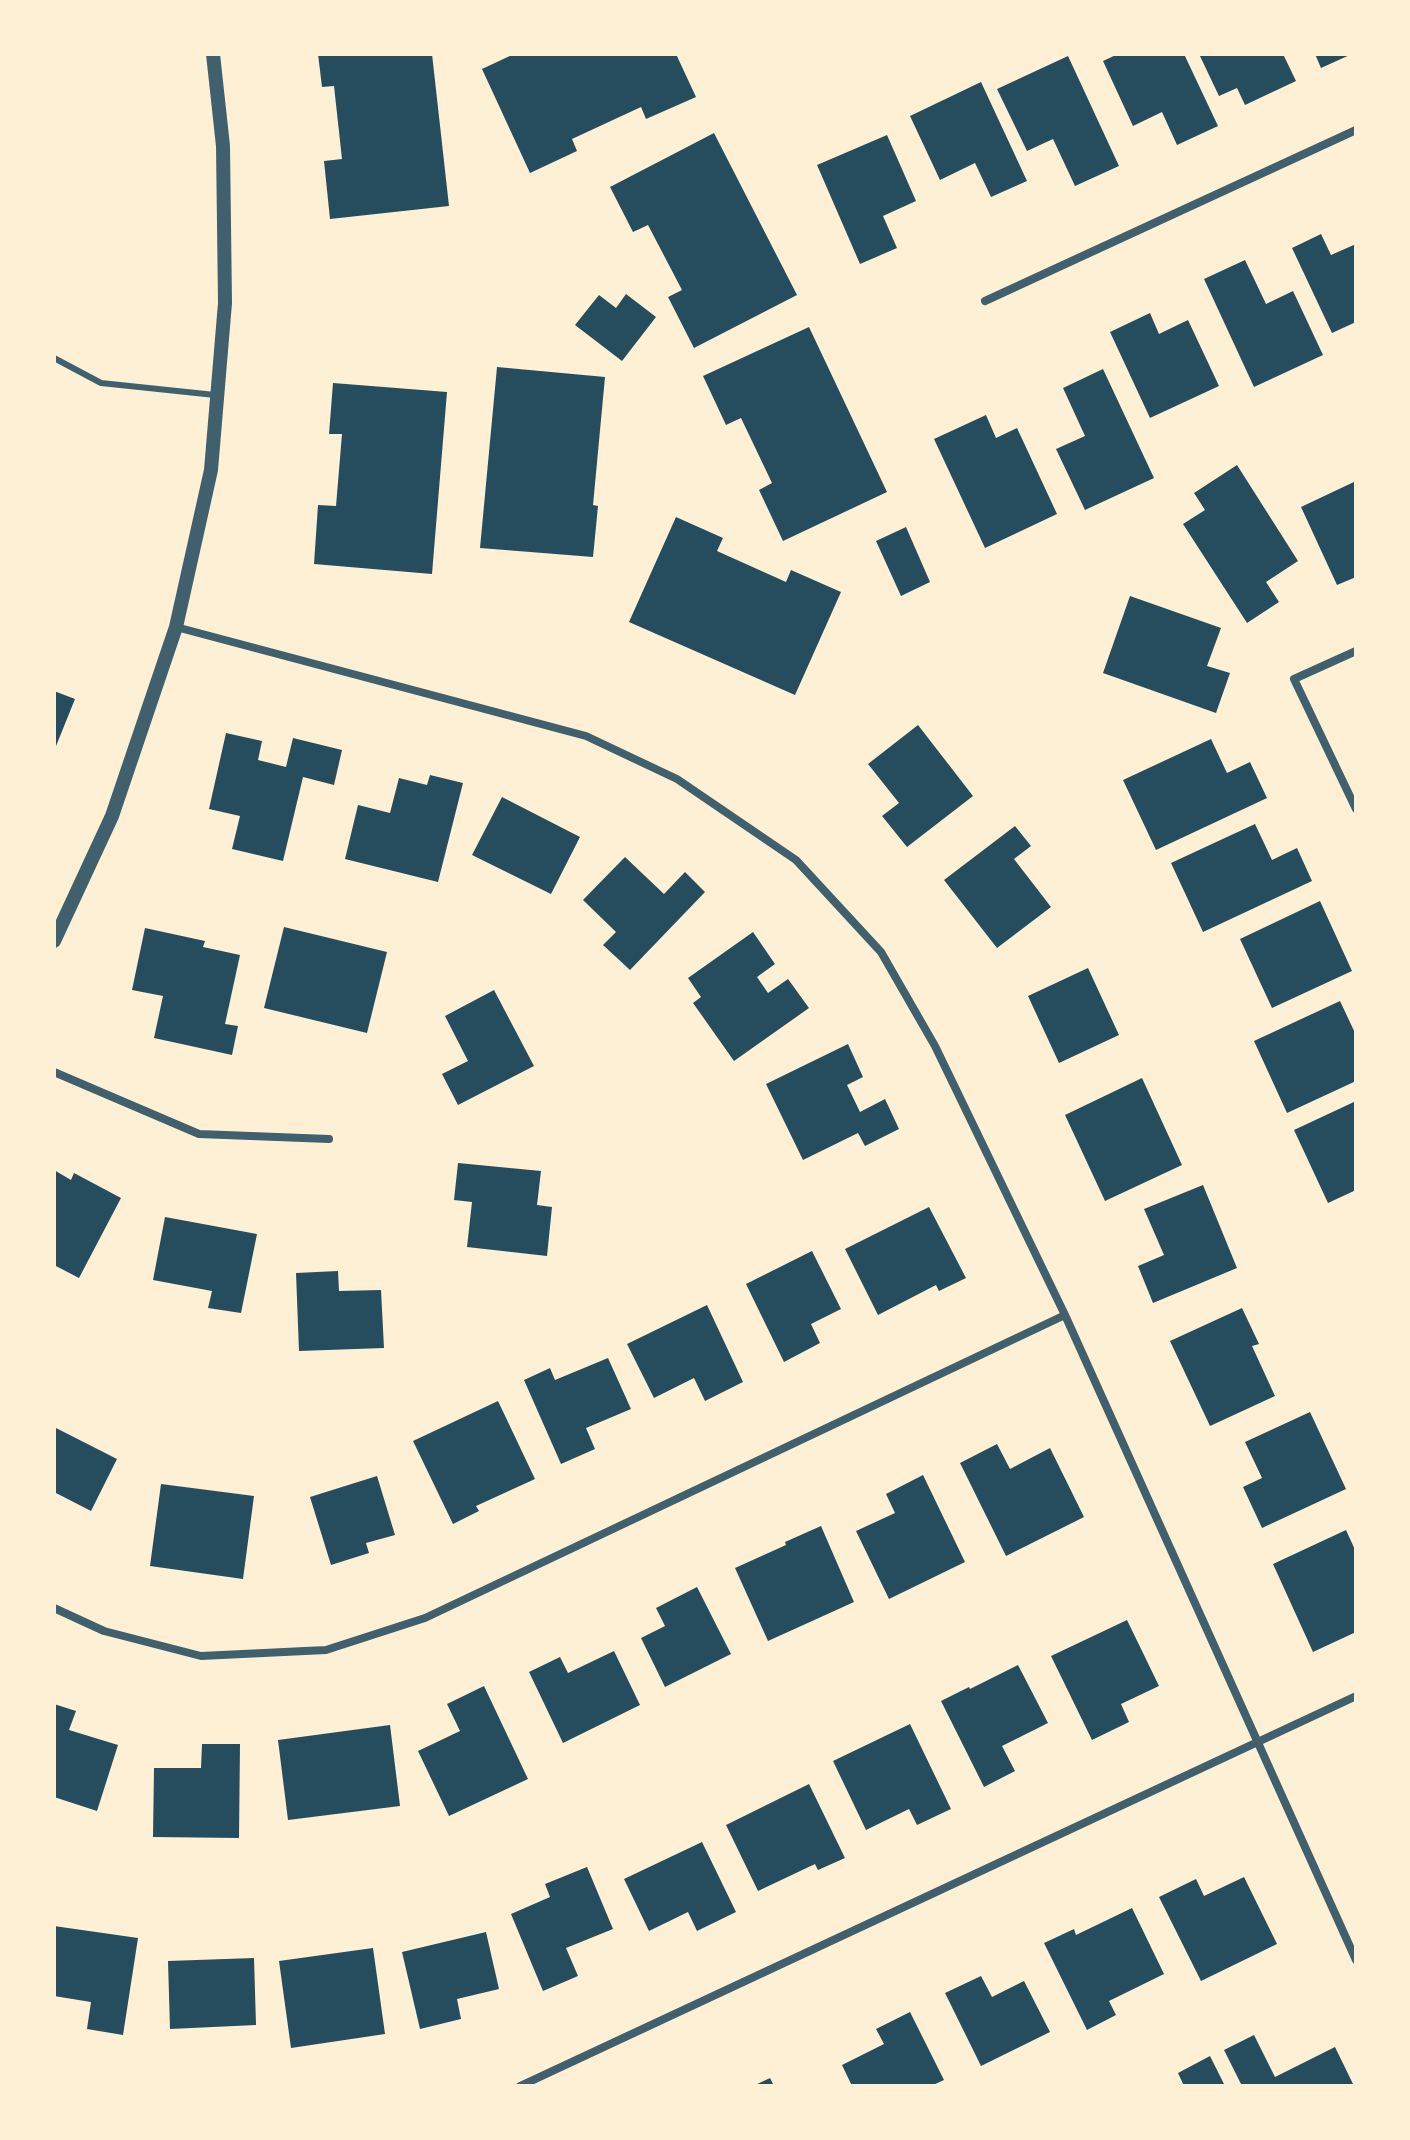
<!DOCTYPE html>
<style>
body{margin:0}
#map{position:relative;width:1410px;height:2140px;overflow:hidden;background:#fdf0d5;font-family:"Roboto Condensed",sans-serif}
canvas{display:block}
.frame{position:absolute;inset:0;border:56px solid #fdf0d5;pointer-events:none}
</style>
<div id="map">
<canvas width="1410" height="2140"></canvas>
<div class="frame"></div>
</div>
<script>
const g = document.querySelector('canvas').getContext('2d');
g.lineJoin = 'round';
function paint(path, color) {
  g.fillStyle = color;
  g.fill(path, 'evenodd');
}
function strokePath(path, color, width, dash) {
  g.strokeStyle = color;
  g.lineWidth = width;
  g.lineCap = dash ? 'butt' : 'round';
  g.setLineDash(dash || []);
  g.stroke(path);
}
const building = new Path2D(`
 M 318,54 L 432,54 L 449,206 L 330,219 L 324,161 L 342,159 L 334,86 L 322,87 Z
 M 514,54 L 676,54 L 696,97 L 646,119 L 641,107 L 572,139 L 577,151 L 530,173 L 482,69 Z
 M 1118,54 L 1184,54 L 1218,126 L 1177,145 L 1162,112 L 1133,126 L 1103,61 Z
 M 1199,54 L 1283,54 L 1296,81 L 1245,105 L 1237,88 L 1219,96 Z
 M 1315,54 L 1352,54 L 1321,68 Z
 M 1068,56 L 1119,166 L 1075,186 L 1053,139 L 1027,151 L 997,89 Z
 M 981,82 L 1027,181 L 991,197 L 975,163 L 940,180 L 910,116 Z
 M 714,133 L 797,295 L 694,348 L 668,297 L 682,290 L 648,225 L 633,232 L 610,187 Z
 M 887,135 L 916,201 L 883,216 L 897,248 L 860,264 L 817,165 Z
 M 1321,234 L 1331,255 L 1356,244 L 1356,322 L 1332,333 L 1292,248 Z
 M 1245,260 L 1266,304 L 1293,291 L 1323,355 L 1254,387 L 1204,279 Z
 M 626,294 L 656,317 L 622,361 L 575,325 L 599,295 L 616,308 Z
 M 1150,313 L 1159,334 L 1188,320 L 1219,386 L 1150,418 L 1110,332 Z
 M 809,327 L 887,492 L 783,541 L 759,490 L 772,483 L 741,418 L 726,425 L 703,376 Z
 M 497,367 L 605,377 L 593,505 L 598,506 L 593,557 L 480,548 Z
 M 1103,369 L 1154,478 L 1085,510 L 1056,449 L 1085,436 L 1063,388 Z
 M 333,383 L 447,392 L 432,574 L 314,564 L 318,505 L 336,506 L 342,434 L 329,434 Z
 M 986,415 L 996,438 L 1017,428 L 1057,514 L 985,548 L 934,439 Z
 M 1237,465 L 1298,561 L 1266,582 L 1279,602 L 1247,623 L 1183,524 L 1205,510 L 1194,493 Z
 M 1356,481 L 1356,577 L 1337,585 L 1301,507 Z
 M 676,517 L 723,538 L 717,551 L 786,582 L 791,570 L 841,592 L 795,695 L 629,622 Z
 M 906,527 L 930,582 L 901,596 L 876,541 Z
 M 1130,596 L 1221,628 L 1207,666 L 1230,673 L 1216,713 L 1103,673 Z
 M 54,691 L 75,699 L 54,751 Z
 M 918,725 L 973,796 L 907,847 L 882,816 L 899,803 L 868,764 Z
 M 226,733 L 262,741 L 258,760 L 286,767 L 293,738 L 342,750 L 334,785 L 303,777 L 283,861 L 232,849 L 240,816 L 209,809 Z
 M 1211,739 L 1227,773 L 1250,762 L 1267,798 L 1156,850 L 1123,780 Z
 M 430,775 L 463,783 L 438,882 L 345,859 L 358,805 L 390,813 L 399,778 L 427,785 Z
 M 502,797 L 580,837 L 551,894 L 472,855 Z
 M 1255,824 L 1272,860 L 1297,848 L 1312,881 L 1203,932 L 1171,863 Z
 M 1015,826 L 1031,846 L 1014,859 L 1051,907 L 997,948 L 944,880 Z
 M 625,857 L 664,894 L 685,872 L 705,892 L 630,970 L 603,945 L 616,932 L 583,900 Z
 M 1320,901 L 1352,971 L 1272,1008 L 1240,939 Z
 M 284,927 L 387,952 L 367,1033 L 264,1008 Z
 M 145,928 L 205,941 L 203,947 L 240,955 L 225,1024 L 238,1026 L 232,1055 L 154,1038 L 163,996 L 132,990 Z
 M 753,932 L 775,964 L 757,977 L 768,993 L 788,979 L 809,1008 L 734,1061 L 693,1003 L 701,997 L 688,978 Z
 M 1088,968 L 1119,1035 L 1059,1063 L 1028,996 Z
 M 494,990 L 534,1066 L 458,1105 L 442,1074 L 468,1061 L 445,1016 Z
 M 1340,1001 L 1356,1035 L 1356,1081 L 1287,1113 L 1254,1041 Z
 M 848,1044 L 863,1077 L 847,1085 L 860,1112 L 885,1099 L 899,1129 L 865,1146 L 858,1133 L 803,1160 L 766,1084 Z
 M 1142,1078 L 1182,1165 L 1105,1201 L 1065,1115 Z
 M 1356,1101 L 1356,1190 L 1328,1203 L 1294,1130 Z
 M 458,1163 L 541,1171 L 537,1205 L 552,1207 L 547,1256 L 467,1247 L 472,1202 L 454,1200 Z
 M 54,1170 L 71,1180 L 74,1173 L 121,1198 L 79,1278 L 54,1265 Z
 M 1203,1185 L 1237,1268 L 1153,1303 L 1138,1266 L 1164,1255 L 1144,1209 Z
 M 929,1207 L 966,1278 L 939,1291 L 936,1285 L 878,1315 L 845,1249 Z
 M 165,1217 L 257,1234 L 241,1313 L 208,1308 L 212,1291 L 153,1280 Z
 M 812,1251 L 841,1309 L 811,1324 L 820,1343 L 784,1362 L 746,1284 Z
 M 338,1271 L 339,1291 L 381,1290 L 384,1348 L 299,1351 L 296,1273 Z
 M 707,1305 L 743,1382 L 705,1401 L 694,1378 L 654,1398 L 627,1344 Z
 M 1242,1308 L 1259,1344 L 1252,1346 L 1275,1396 L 1210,1426 L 1170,1341 Z
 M 608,1358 L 631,1409 L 586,1428 L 595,1449 L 561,1464 L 524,1380 L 550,1368 L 555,1380 Z
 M 498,1401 L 535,1479 L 476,1506 L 479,1511 L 453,1524 L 413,1441 Z
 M 1310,1412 L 1346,1489 L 1262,1528 L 1243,1487 L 1262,1478 L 1245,1442 Z
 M 54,1427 L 117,1459 L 91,1511 L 54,1492 Z
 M 997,1444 L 1010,1469 L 1050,1448 L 1084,1517 L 1006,1556 L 960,1463 Z
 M 923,1475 L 965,1562 L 889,1599 L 856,1531 L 895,1513 L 886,1494 Z
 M 377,1476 L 395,1535 L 366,1543 L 369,1553 L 331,1565 L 310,1497 Z
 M 161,1484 L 254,1496 L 243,1579 L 150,1566 Z
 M 821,1526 L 854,1602 L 768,1641 L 735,1568 L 786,1545 L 785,1542 Z
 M 1346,1530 L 1356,1552 L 1356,1632 L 1313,1652 L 1273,1564 Z
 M 697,1587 L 731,1654 L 665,1687 L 641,1638 L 665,1626 L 656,1608 Z
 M 1127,1620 L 1159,1686 L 1121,1704 L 1129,1722 L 1092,1740 L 1051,1656 Z
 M 614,1651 L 640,1705 L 563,1743 L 529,1672 L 560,1657 L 568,1673 Z
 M 1018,1665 L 1048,1723 L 1002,1746 L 1015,1771 L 984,1787 L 941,1701 L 969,1687 L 970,1689 Z
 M 484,1686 L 528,1779 L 449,1816 L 418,1751 L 460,1731 L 447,1704 Z
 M 54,1704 L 76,1711 L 69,1730 L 118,1745 L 97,1811 L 54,1797 Z
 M 910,1724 L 951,1809 L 917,1825 L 909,1809 L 866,1830 L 833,1761 Z
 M 390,1725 L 400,1806 L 288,1820 L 278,1740 Z
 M 202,1744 L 240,1744 L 239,1838 L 153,1837 L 154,1768 L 201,1768 Z
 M 809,1784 L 845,1858 L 818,1870 L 815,1864 L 758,1891 L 726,1825 Z
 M 702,1842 L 736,1912 L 697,1931 L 688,1912 L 649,1931 L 624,1879 Z
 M 587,1867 L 613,1929 L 566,1948 L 578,1976 L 543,1991 L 511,1914 L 550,1897 L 545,1884 Z
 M 1244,1877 L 1277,1944 L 1201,1981 L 1159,1897 L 1196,1879 L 1204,1896 Z
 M 1132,1908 L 1164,1974 L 1109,2001 L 1116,2015 L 1087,2030 L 1044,1943 L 1074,1929 L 1076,1935 Z
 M 54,1926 L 138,1938 L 123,2035 L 87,2029 L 91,2002 L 54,1996 Z
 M 486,1932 L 499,1989 L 457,1999 L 461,2019 L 420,2029 L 402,1952 Z
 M 373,1948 L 385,2034 L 291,2048 L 279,1961 Z
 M 254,1958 L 256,2025 L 170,2029 L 168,1961 Z
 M 981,1976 L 992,1997 L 1024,1981 L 1050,2032 L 981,2066 L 945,1993 Z
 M 910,2012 L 944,2080 L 931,2086 L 852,2086 L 842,2065 L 884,2044 L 876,2029 Z
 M 1254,2035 L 1275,2077 L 1335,2047 L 1354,2086 L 1242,2086 L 1224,2050 Z
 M 1210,2056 L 1225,2086 L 1184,2086 L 1178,2073 Z
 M 770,2078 L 774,2086 L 753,2086 Z`);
const service = new Path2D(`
 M 54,358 L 101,383 L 215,395`);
const minor = new Path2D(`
 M 985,301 L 1356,130
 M 176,627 L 586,736 L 677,779 L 796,860 L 881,952 L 935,1046 L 1065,1315 L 1356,1960
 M 1356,651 L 1294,679 L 1356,809
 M 54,1072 L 199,1134 L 329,1139
 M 54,1608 L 104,1631 L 201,1656 L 326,1650 L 425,1618 L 1065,1315
 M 520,2086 L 1356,1696`);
const tertiary = new Path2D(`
 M 54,941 L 112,816 L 176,627 L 211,470 L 225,303 L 223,146 L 213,54`);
paint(building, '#264d5e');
strokePath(service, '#3f606c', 6);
strokePath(minor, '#3f606c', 8);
strokePath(tertiary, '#3f606c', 14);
</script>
